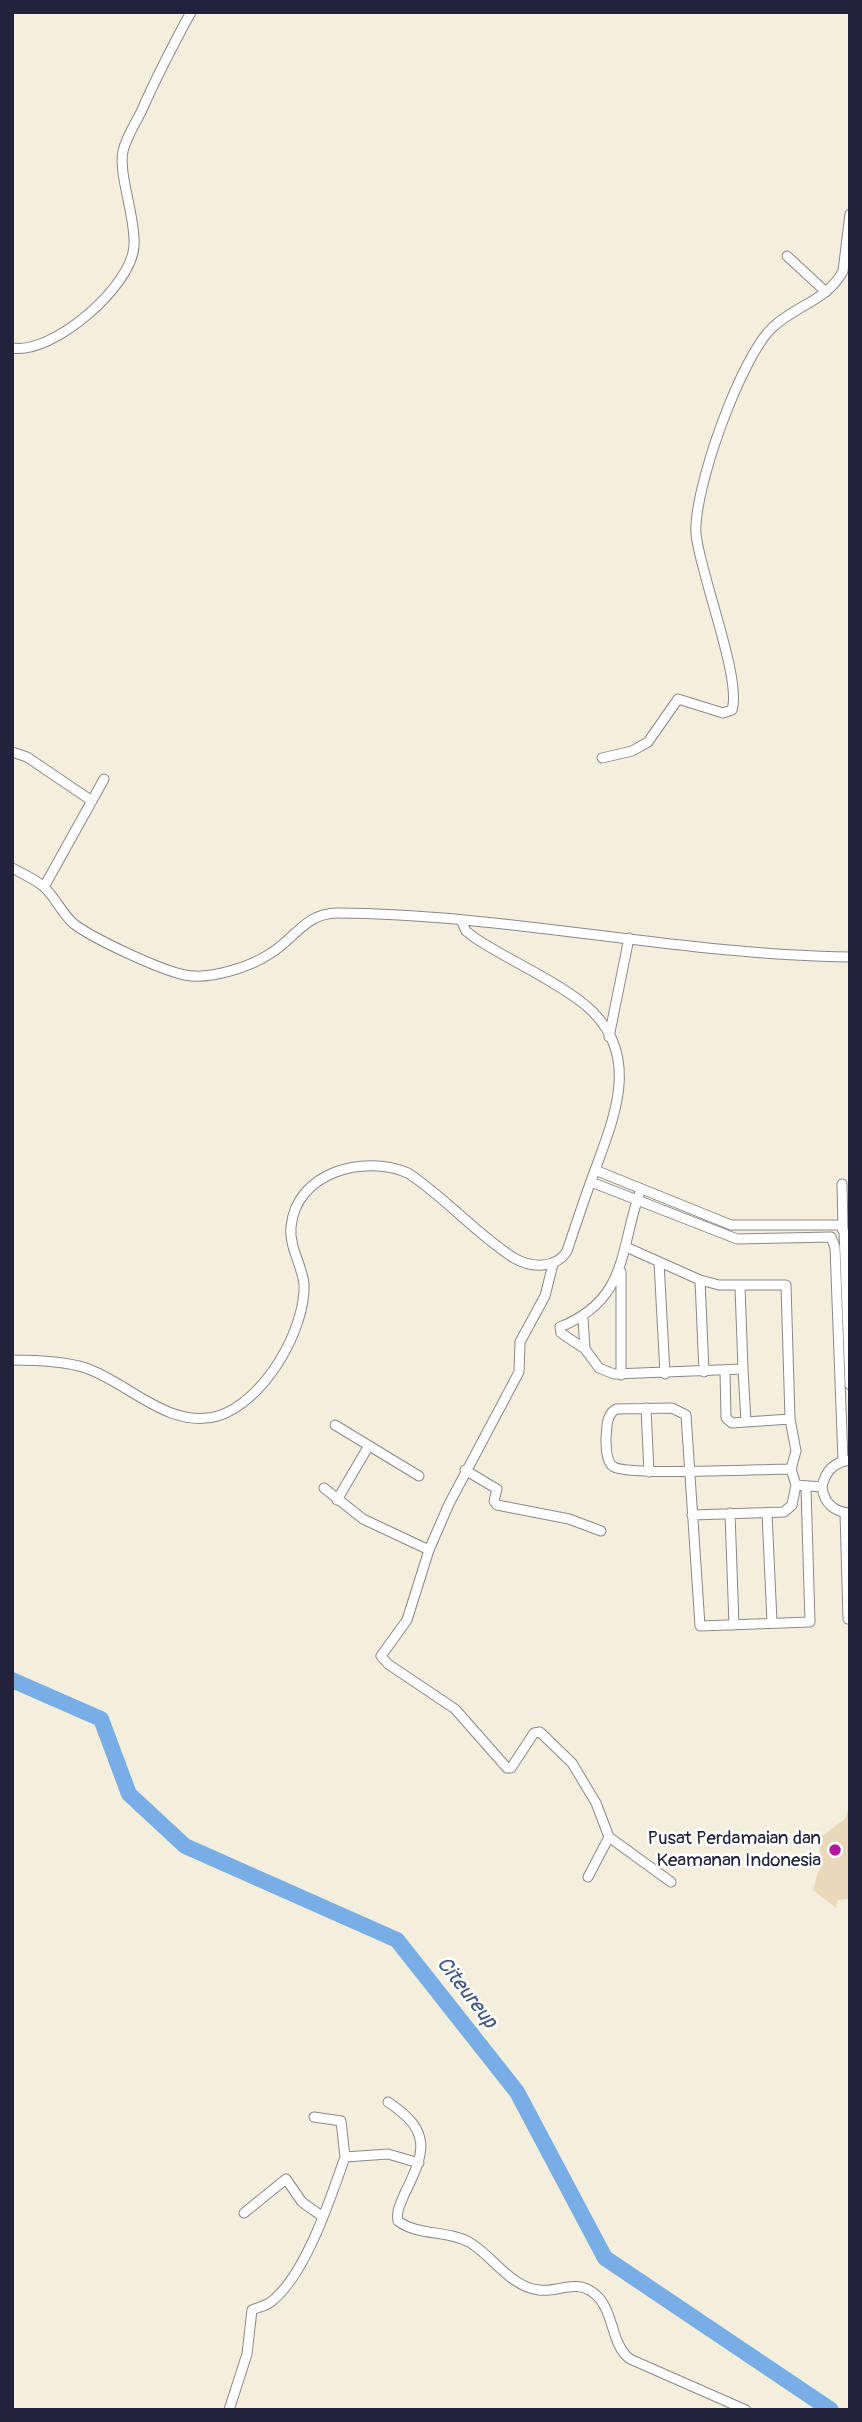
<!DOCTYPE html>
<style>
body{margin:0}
#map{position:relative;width:862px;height:2422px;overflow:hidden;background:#f4efdc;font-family:Pangolin,sans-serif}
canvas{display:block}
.frame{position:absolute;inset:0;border:14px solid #22223b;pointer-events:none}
</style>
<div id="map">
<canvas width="862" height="2422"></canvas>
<div class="frame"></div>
</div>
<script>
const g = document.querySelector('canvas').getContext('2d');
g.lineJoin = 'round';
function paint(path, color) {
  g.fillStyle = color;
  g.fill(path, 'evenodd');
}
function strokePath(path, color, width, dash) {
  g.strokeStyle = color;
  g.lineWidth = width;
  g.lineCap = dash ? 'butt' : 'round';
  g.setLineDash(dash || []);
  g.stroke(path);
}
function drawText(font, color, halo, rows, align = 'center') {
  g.font = font + ' Pangolin,sans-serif';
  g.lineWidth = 5;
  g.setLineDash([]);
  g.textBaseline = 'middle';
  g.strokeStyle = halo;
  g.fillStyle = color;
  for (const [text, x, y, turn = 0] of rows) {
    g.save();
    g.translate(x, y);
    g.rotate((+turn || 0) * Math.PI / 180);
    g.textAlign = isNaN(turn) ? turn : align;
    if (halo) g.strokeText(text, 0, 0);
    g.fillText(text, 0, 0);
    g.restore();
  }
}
const built = new Path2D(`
 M 850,1803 L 850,1899 L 838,1900 L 836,1908 L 813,1890 L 821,1862 L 819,1838 L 845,1819 Z`);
const river = new Path2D(`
 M 12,1680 L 101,1719 L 129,1794 L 185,1846 L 397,1940 L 517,2092 L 605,2258 L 831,2410`);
const minor = new Path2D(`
 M 787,256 L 826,292
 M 12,348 C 53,355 132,286 134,246 C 136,217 118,175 123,151 C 126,138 135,124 141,112 C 156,78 173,45 191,12
 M 12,752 L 27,757 L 92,801
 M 602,758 L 632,751 L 648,742 L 678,699 L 723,713 L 732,710 C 742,679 700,574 696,534 C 693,490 741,356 773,327 C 795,306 828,300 843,271 L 850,214
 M 12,868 C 23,874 35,879 44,887 C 56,898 62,914 74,924 C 94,939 160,970 185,975 C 209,980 251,967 271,953 C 294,939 306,913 337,913 C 509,914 678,955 850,957
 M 44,887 L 104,779
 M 609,1037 L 629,938
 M 595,1170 L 731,1225 L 840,1225 L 844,1232 L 850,1385
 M 591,1182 L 737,1239 L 831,1237 L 835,1247 L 843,1461
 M 842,1184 L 843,1229
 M 641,1189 C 619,1247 630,1299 560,1327 L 561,1333 L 585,1349 L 599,1368 L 614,1374 L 743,1369 L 746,1422 L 790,1419
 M 626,1247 L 700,1280 L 719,1285 L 786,1285 L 790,1419 L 796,1451 L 791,1469 L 796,1485 L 822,1487
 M 659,1262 L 665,1374
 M 553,1264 L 545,1296 L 520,1342 L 519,1372 L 449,1504 L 429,1550 L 407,1620 L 381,1656 L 388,1664 L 455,1709 L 507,1768 L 511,1768 L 534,1733 L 540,1732 L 572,1763 L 596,1803 L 609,1837 L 671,1882
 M 621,1272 L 621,1375
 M 700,1280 L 704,1372
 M 740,1287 L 743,1369
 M 583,1318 L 585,1349
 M 12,1360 C 36,1360 64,1361 86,1368 C 129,1383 169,1430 218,1416 C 264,1402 306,1329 304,1284 C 302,1265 289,1247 291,1227 C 296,1172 364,1154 408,1173 C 446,1198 476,1234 514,1258 C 531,1268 556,1269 567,1251 C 576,1224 585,1197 595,1170 C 616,1113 642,1051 584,1004 C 551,978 510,961 475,938 L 466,931 L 461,920
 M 725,1371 L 726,1418 L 732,1423 L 746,1422
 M 646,1408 L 649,1472
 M 335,1425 L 419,1476
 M 850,1460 C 834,1462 825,1471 822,1487 C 824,1503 834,1512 850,1513
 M 791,1469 C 764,1469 629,1476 614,1467 C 606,1463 606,1446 606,1438 C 607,1427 606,1415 616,1409 L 672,1408 L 686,1415 L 700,1626 L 810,1622 L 806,1488
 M 465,1470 L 497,1489 L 494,1501 L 497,1505 L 569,1519 L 601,1531
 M 324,1488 L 363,1519 L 429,1550
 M 337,1500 L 368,1447
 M 730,1513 L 734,1625
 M 767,1513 L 772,1622
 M 845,1513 L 848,1619
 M 692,1515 L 784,1512 L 792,1505 L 796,1485
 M 588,1877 L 609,1837
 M 388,2102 C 433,2132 425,2152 404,2195 C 400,2205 396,2211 398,2221 C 418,2236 447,2230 469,2242 C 492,2255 510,2287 539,2290 C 559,2293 575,2278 595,2294 C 615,2311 610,2344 630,2359 L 746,2410
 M 314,2117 L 341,2121 L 345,2157
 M 244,2213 L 286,2179 L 302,2202 L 323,2217
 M 229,2410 L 247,2354 L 252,2310 C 258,2307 267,2306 272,2301 C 306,2274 331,2197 345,2157 L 388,2154 L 419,2163`);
const markers = [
 [835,1850,7,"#b5179e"]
];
const poiNames = [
 ["Pusat Perdamaian dan",821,1839],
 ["Keamanan Indonesia",821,1861]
];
const waterNames = [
 ["Citeureup",466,1993,52]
];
paint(built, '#e9d9ba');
strokePath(river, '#79ade6', 16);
strokePath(minor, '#8b888c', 11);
strokePath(minor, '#fff', 9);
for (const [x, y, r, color] of markers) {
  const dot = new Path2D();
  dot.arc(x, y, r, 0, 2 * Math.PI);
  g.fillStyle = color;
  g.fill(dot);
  strokePath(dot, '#fff', 2.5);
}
drawText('19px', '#22223b', '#fff', poiNames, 'right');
drawText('italic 21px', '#455a7f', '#fff', waterNames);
</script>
